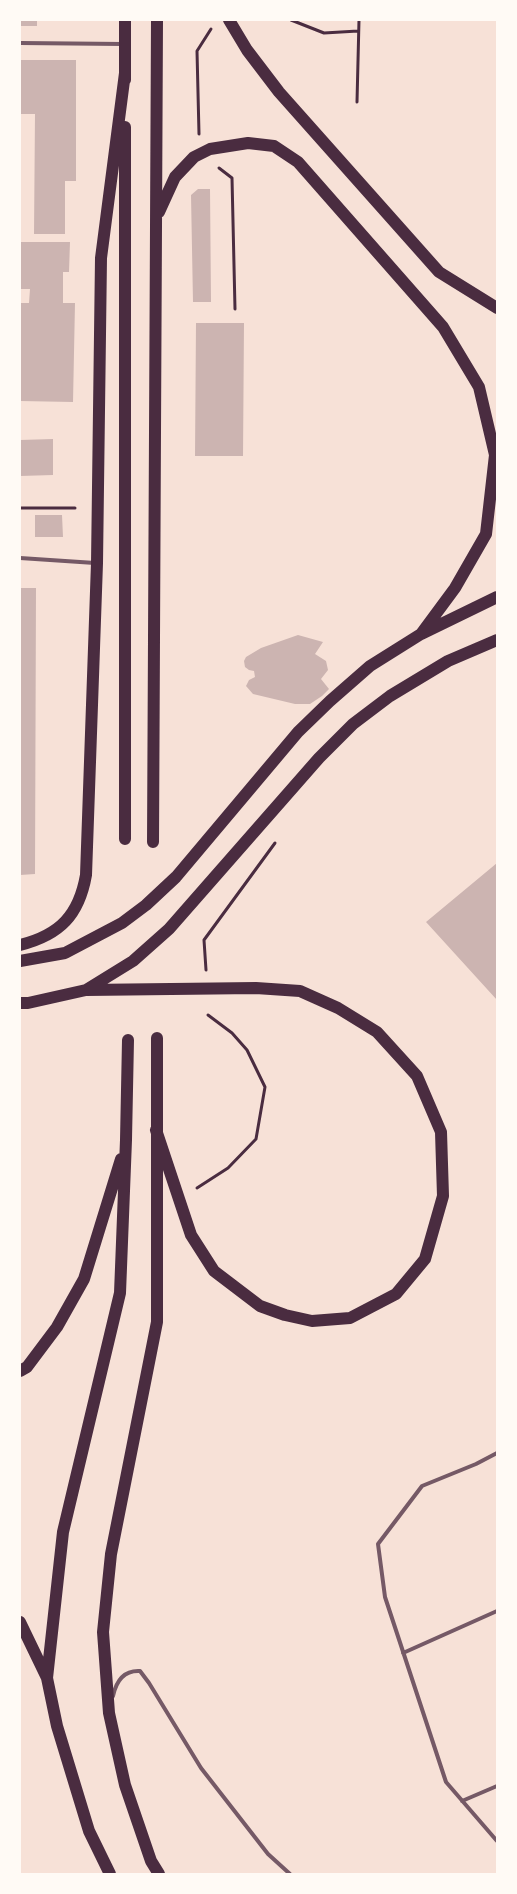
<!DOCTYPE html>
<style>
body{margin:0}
#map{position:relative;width:517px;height:1894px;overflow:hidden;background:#f7e1d7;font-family:Poppins,sans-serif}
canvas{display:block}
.frame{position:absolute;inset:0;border:21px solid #fffaf5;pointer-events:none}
</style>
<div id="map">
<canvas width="517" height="1894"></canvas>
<div class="frame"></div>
</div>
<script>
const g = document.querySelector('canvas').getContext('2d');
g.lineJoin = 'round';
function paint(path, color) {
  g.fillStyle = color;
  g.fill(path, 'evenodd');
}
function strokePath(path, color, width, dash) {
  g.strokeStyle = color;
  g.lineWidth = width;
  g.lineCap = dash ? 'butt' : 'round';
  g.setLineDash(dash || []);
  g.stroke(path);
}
const building = new Path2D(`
 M 20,20 L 37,20 L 37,26 L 20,26 Z
 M 20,60 L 76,60 L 76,181 L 65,181 L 65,234 L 34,234 L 35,114 L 20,114 Z
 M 198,189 L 210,189 L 211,302 L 193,302 L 191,195 Z
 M 20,242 L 70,242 L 69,272 L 63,272 L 63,303 L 75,303 L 73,402 L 20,401 L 20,303 L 29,303 L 30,289 L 20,289 Z
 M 196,323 L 244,323 L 243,456 L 195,456 Z
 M 53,439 L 53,475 L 20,476 L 20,440 Z
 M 35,515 L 62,515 L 63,537 L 35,537 Z
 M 20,588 L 36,588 L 35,874 L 20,875 Z
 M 298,635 L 323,642 L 315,654 L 326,661 L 328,670 L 321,679 L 329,689 L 322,696 L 310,704 L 295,704 L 253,694 L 246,686 L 249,680 L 255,677 L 254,671 L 249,670 L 245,667 L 244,661 L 246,657 L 261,648 Z
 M 497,863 L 497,1000 L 426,922 Z`);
const path = new Path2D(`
 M 291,20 L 324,33 L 358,31
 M 357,102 L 359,20
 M 199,134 L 197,51 L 211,29
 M 219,168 L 232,178 L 235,309
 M 20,508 L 75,508
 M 206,970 L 204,940 L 275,843
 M 197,1188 L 228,1168 L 256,1139 L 265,1087 L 247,1050 L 232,1033 L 208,1015`);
const service = new Path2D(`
 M 20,43 L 123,44
 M 20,558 L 95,563
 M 497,1453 L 476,1464 L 422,1486 L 378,1544 L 385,1597 L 446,1782 L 497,1841
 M 403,1653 L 497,1611
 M 113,1696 C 116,1682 123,1670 140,1671 L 149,1683 L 201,1768 L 268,1854 L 290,1874
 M 462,1801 L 497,1786`);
const primary = new Path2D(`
 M 125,20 L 125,80
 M 229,20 L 247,50 L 279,92 L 439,272 L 497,308
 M 125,127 L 125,839
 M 159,212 L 175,177 L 194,157 L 210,149 L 248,143 L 274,146 L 298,162 L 443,327 L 479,387 L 495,455 L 486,534 L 455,588 L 421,634
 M 153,842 L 157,20
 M 20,945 C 60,935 79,915 86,875 L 97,563 L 101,258 L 125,73
 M 20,961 L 65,953 L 122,923 L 146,905 L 176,877 L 298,732 L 330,701 L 370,666 L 421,634 L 497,597
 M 86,990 L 133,961 L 169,929 L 319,758 L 353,724 L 390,696 L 448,661 L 497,640
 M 20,1003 L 28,1003 L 86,990 L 256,988 L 300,991 L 338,1008 L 377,1032 L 417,1076 L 441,1132 L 443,1196 L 425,1259 L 396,1294 L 350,1318 L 312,1321 L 285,1315 L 260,1306 L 214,1271 L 191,1235 L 156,1130
 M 157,1038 L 157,1322 L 111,1554 L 103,1632 L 109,1713 L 125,1785 L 151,1861 L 159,1874
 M 20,1371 L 27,1367 L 57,1327 L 84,1279 L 121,1159
 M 20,1622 L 47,1678
 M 110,1874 L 89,1831 L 57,1726 L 47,1678 L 63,1532 L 120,1293 L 126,1140 L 128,1040`);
paint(building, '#ccb4b1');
strokePath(path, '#4a2c40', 3);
strokePath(service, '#755966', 4);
strokePath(primary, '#4a2c40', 12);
</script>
